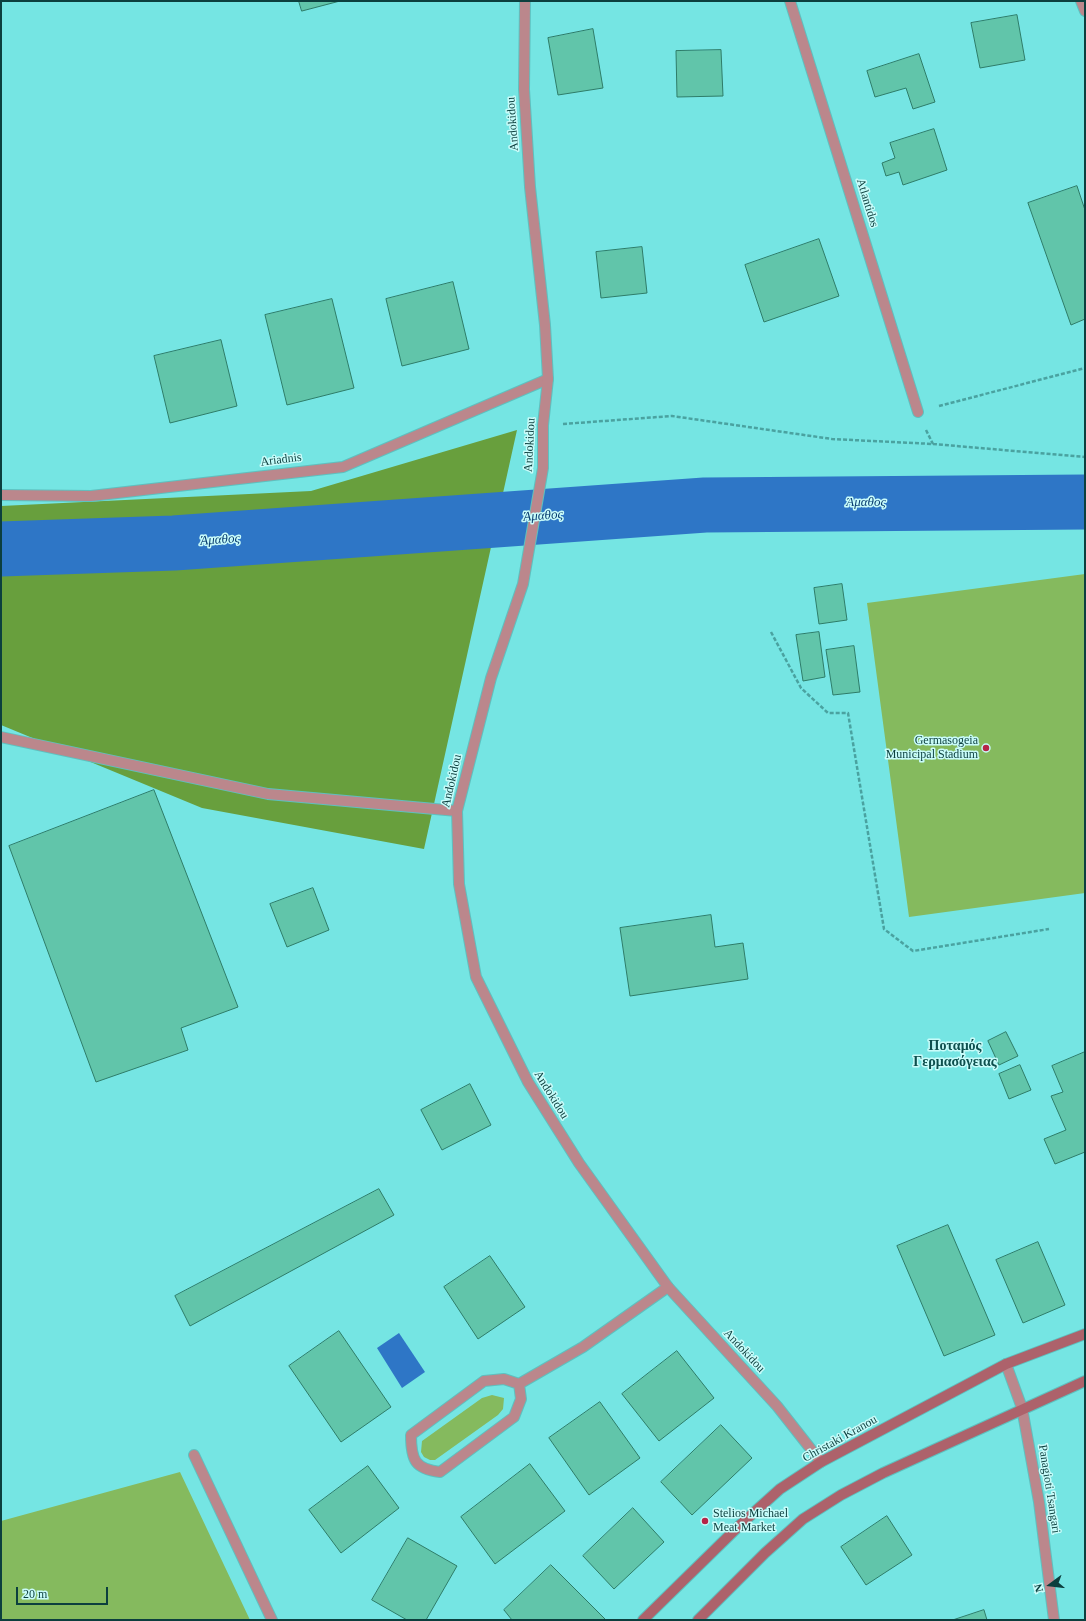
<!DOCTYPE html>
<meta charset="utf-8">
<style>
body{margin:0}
#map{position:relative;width:1086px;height:1621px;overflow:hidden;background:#75e5e3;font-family:"Times New Roman",serif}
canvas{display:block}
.frame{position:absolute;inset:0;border:2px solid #0c3f3e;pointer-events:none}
.north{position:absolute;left:1030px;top:1565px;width:40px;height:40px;-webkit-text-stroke:3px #c9fcfa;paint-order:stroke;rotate:255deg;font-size:11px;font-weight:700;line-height:16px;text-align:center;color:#0c3f3e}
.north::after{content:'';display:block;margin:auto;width:14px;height:18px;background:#0c3f3e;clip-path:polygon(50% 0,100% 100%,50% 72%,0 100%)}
.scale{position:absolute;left:16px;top:1587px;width:92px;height:18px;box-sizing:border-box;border:2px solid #0c3f3e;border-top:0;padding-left:5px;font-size:12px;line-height:14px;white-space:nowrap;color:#0c3f3e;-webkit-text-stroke:3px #c9fcfa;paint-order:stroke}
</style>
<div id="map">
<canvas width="1086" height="1621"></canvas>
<div class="frame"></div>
<div class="north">N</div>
<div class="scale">20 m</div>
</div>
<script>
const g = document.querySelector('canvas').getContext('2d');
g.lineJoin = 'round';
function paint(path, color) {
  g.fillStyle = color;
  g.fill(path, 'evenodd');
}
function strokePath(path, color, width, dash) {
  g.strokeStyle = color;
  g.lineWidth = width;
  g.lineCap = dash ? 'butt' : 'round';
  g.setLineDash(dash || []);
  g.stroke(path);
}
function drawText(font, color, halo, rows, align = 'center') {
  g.font = font + ' "Times New Roman",serif';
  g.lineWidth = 3;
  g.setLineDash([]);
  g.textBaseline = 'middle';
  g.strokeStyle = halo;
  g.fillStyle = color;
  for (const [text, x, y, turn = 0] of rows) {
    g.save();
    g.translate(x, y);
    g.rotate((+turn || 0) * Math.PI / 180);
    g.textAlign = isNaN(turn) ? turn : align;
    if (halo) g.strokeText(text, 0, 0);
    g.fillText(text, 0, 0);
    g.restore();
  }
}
const green = new Path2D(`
 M 1085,574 L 1085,893 L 909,917 L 867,603 Z
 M 492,1395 L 504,1398 L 503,1409 L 498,1415 L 435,1460 L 430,1460 L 424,1457 L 421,1452 L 422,1441 L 482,1398 Z
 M 180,1472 L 250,1620 L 1,1620 L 1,1521 Z`);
const forest = new Path2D(`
 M 517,430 L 424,849 L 202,808 L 1,725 L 1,506 L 311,491 Z`);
const water = new Path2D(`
 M 399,1333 L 425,1372 L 402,1388 L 377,1348 Z`);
const river = new Path2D(`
 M 1,549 L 174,543 L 705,505 L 1085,502`);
const building = new Path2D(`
 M 299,1 L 340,1 L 302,11 Z
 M 1017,15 L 1025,60 L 980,68 L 971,23 Z
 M 593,29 L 603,88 L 558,95 L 548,38 Z
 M 721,50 L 723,96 L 677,97 L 676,51 Z
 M 919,54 L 935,102 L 913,109 L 906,88 L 875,97 L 867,71 Z
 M 934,129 L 947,170 L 903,185 L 899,172 L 886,176 L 882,163 L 895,158 L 890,143 Z
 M 1077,186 L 1085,210 L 1085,319 L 1071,325 L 1028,203 Z
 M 819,239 L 839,296 L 764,322 L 745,265 Z
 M 642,247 L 647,293 L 601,298 L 596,252 Z
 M 453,282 L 469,349 L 402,366 L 386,299 Z
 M 332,299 L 354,388 L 287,405 L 265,315 Z
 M 221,340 L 237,406 L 170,423 L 154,356 Z
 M 842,584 L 847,620 L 819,624 L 814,588 Z
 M 819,632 L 825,677 L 803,681 L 796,635 Z
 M 854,646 L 860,692 L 833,695 L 826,650 Z
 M 154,790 L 238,1007 L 181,1028 L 188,1050 L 96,1082 L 9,846 Z
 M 313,888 L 329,930 L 287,947 L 270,904 Z
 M 711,915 L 715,947 L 743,943 L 748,979 L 630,996 L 620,928 Z
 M 1006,1032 L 1018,1056 L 999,1065 L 988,1041 Z
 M 1085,1052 L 1085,1152 L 1055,1164 L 1044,1139 L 1066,1130 L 1051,1096 L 1063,1092 L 1052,1066 Z
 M 1020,1065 L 1031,1090 L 1009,1099 L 999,1074 Z
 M 470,1084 L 491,1125 L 442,1150 L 421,1110 Z
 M 379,1189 L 394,1215 L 190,1326 L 175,1296 Z
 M 948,1225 L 995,1335 L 944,1356 L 897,1246 Z
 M 1038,1242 L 1065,1305 L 1023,1323 L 996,1260 Z
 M 490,1256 L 525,1307 L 478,1339 L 444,1287 Z
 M 339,1331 L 391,1407 L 341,1442 L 289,1366 Z
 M 677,1351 L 714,1398 L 659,1441 L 622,1394 Z
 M 600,1402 L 640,1458 L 589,1495 L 549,1438 Z
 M 721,1425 L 752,1458 L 692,1515 L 661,1482 Z
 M 530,1464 L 565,1511 L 495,1564 L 461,1517 Z
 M 368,1466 L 399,1508 L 341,1553 L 309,1510 Z
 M 633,1508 L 664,1542 L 614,1589 L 583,1556 Z
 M 887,1516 L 912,1555 L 866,1585 L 841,1547 Z
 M 408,1538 L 457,1566 L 426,1620 L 407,1620 L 372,1600 Z
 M 551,1565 L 606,1620 L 512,1620 L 504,1610 Z
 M 984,1610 L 987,1620 L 953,1620 Z`);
const path = new Path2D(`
 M 939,406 L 1085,368
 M 563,424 L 672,416 L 832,439 L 933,444 L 1085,457
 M 926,430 L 933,444
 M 771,632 L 801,688 L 828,713 L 848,713 L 884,929 L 913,951 L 1049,929`);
const service = new Path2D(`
 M 1,737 L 268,794 L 457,811
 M 519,1384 L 521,1399 L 514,1417 L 440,1472 C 415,1469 411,1460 411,1435 L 484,1381 L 504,1379 L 519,1384 L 583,1347 L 668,1287`);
const minor = new Path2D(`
 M 790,1 L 918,412
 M 1081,1 L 1085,11
 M 1,495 L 91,496 L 343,467 L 548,379
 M 1006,1364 L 1022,1408
 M 194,1455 L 272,1620`);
const tertiary = new Path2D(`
 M 525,1 L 524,89 L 530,187 L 545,325 L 548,379 L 543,425 L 543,468 L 523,584 L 491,678 L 457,811 L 459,884 L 476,977 L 528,1082 L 579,1163 L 668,1287 L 777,1406 L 821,1462
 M 1022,1408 L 1039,1502 L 1054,1620`);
const secondary = new Path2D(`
 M 643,1620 L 740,1525 L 780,1489 L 821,1462 L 1006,1364 L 1085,1334
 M 698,1620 L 765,1553 L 803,1519 L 841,1495 L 883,1473 L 1085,1381`);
const markers = [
 [986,748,4,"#b62447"],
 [705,1521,4,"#b62447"]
];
const streetNames = [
 ["Andokidou",513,124,-94],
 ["Atlantidos",867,203,73],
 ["Andokidou",530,445,-87],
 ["Ariadnis",281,460,-7],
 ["Andokidou",452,781,-77],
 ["Andokidou",551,1095,58],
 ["Andokidou",744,1351,47],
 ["Christaki Kranou",840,1439,-29],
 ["Panagioti Tsangari",1049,1489,81]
];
const poiNames = [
 ["Germasogeia",978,741],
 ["Municipal Stadium",978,755],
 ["Stelios Michael",713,1514,"left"],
 ["Meat Market",713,1528,"left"]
];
const waterNames = [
 ["Άμαθος",866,503],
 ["Άμαθος",543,516,-4],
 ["Άμαθος",220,540,-4]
];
const quarterNames = [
 ["Ποταμός",955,1046],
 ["Γερμασόγειας",955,1062]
];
paint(green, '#85ba5e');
paint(forest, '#689f3d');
paint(water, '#2e76c6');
strokePath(river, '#2e76c6', 55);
paint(building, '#61c5aa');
strokePath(building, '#2e7c68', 1);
strokePath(service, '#5ec0bf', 12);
strokePath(minor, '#5ec0bf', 12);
strokePath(tertiary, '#5ec0bf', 12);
strokePath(secondary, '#5ec0bf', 12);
strokePath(path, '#4aa2a0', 2.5, [4, 2]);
strokePath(service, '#bb878c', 10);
strokePath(minor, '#bb878c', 10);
strokePath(tertiary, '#bb878c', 10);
strokePath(secondary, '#ad626b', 10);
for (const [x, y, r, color] of markers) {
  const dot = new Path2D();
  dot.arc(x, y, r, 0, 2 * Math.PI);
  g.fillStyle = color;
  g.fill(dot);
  strokePath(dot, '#c9fcfa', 1.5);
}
drawText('12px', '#0c3f3e', '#c9fcfa', streetNames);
drawText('12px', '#0c3f3e', '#c9fcfa', poiNames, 'right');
drawText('italic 13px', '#093d71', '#c9fcfa', waterNames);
drawText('bold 14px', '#0d4f4e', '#c9fcfa', quarterNames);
</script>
